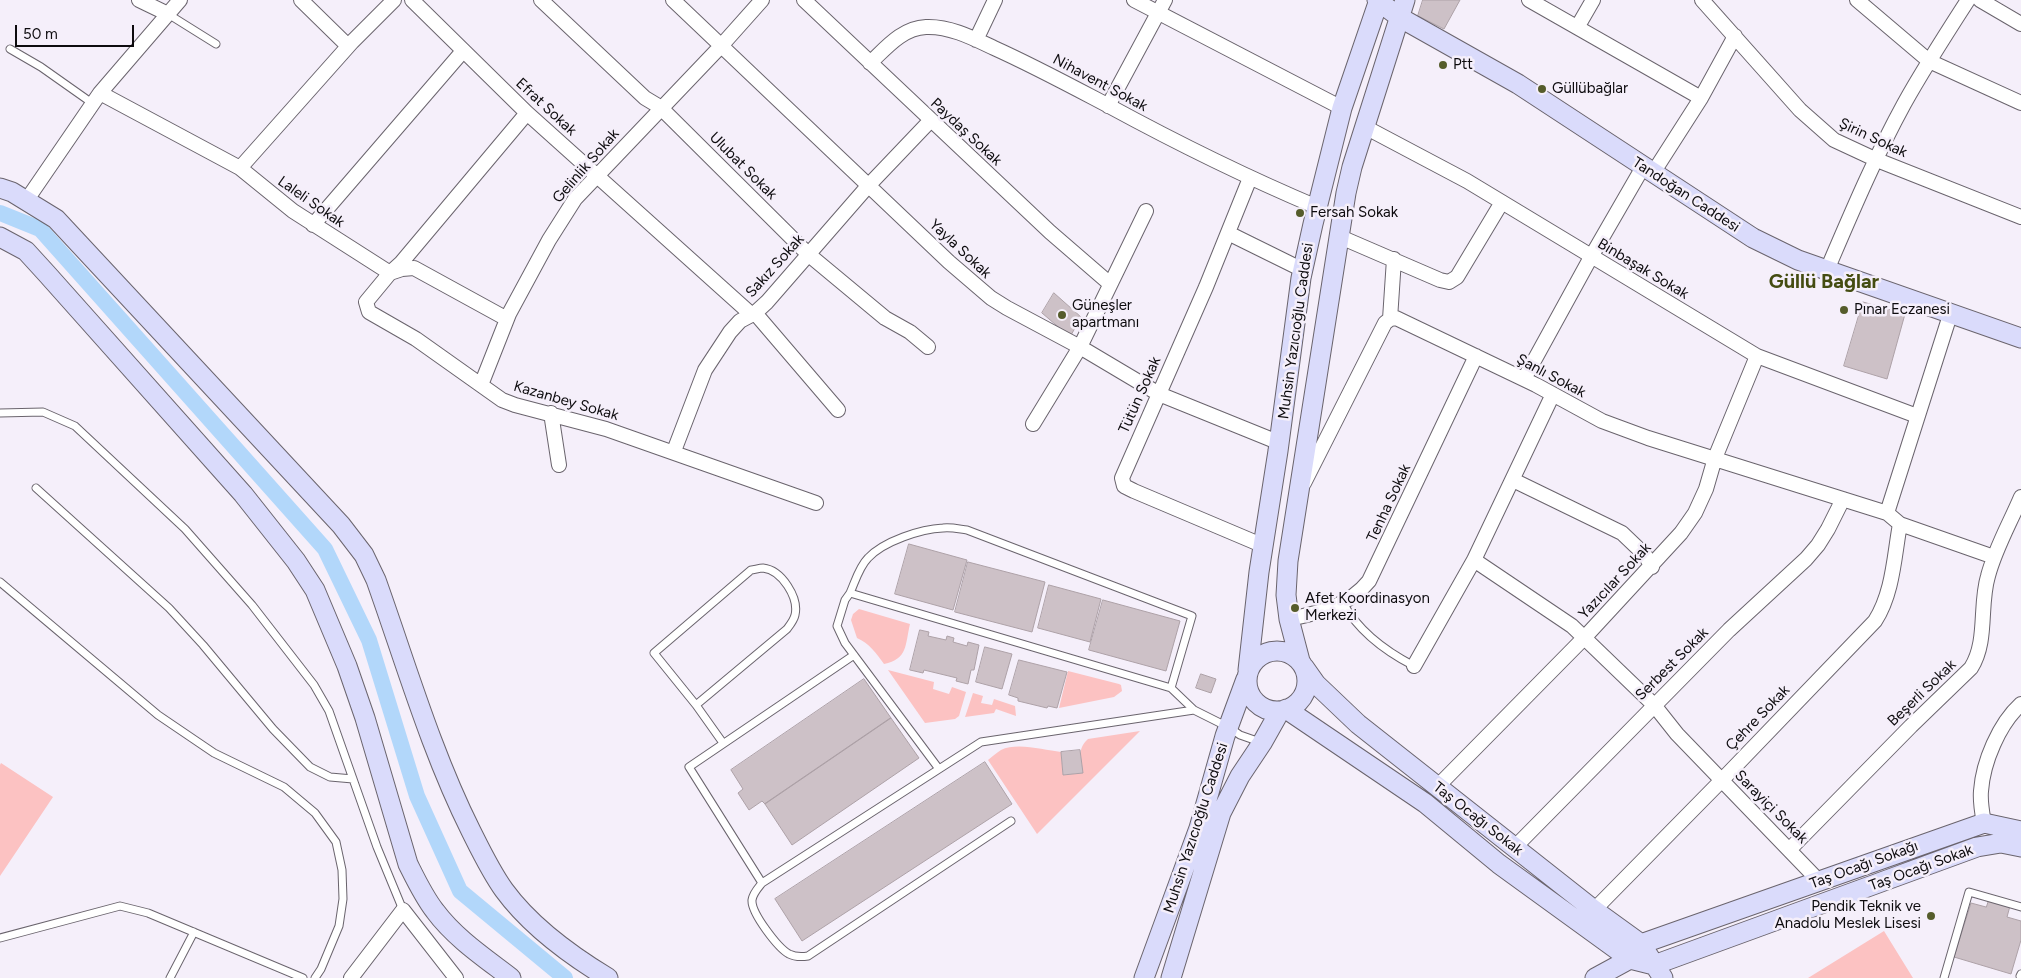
<!DOCTYPE html>
<meta charset="utf-8">
<style>
body{margin:0}
#map{position:relative;width:2021px;height:978px;overflow:hidden;background:#f5effa;font-family:Figtree,sans-serif}
canvas{display:block}
.scale{position:absolute;left:15px;top:25px;width:119px;height:22px;box-sizing:border-box;border:2px solid #0d0b0e;border-top:0;padding-left:6px;font-size:15px;line-height:18px;white-space:nowrap;color:#0d0b0e;-webkit-text-stroke:4px #f5effa;paint-order:stroke}
</style>
<div id="map">
<canvas width="2021" height="978"></canvas>
<div class="scale">50 m</div>
</div>
<script>
const g = document.querySelector('canvas').getContext('2d');
g.lineJoin = 'round';
function paint(path, color) {
  g.fillStyle = color;
  g.fill(path, 'evenodd');
}
function strokePath(path, color, width, dash) {
  g.strokeStyle = color;
  g.lineWidth = width;
  g.lineCap = dash ? 'butt' : 'round';
  g.setLineDash(dash || []);
  g.stroke(path);
}
function drawText(font, color, halo, rows, align = 'center') {
  g.font = font + ' Figtree,sans-serif';
  g.lineWidth = 5;
  g.setLineDash([]);
  g.textBaseline = 'middle';
  g.strokeStyle = halo;
  g.fillStyle = color;
  for (const [text, x, y, turn = 0] of rows) {
    g.save();
    g.translate(x, y);
    g.rotate((+turn || 0) * Math.PI / 180);
    g.textAlign = isNaN(turn) ? turn : align;
    if (halo) g.strokeText(text, 0, 0);
    g.fillText(text, 0, 0);
    g.restore();
  }
}
const green = new Path2D(`
 M 859,609 L 910,624 C 905,645 908,659 884,664 C 877,654 869,643 857,638 L 851,620 L 853,614 Z
 M 888,670 L 934,682 L 933,689 L 949,694 L 952,687 L 966,692 L 959,716 L 955,719 L 925,723 Z
 M 1068,671 L 1119,684 L 1121,685 L 1122,691 L 1114,697 L 1059,708 Z
 M 973,693 L 983,696 L 981,703 L 992,705 L 994,699 L 1015,706 L 1016,716 L 996,709 L 994,713 L 965,717 Z
 M 1140,731 L 1037,834 L 988,760 C 992,757 996,753 1001,750 C 1017,742 1044,750 1061,752 L 1063,775 L 1082,773 C 1082,759 1076,750 1088,739 Z
 M 1,763 L 53,797 L 0,876 L 0,765 Z
 M 1884,931 L 1913,978 L 1808,978 Z`);
const canal = new Path2D(`
 M 0,213 L 40,229 L 325,549 L 369,640 L 417,796 L 460,891 L 565,978`);
const building = new Path2D(`
 M 1423,0 L 1460,0 L 1444,29 L 1418,16 Z
 M 1054,293 L 1081,317 L 1070,337 L 1042,313 Z
 M 1863,302 L 1905,314 L 1887,379 L 1844,366 Z
 M 909,544 L 967,560 L 953,610 L 895,594 Z
 M 968,562 L 1045,582 L 1032,632 L 955,612 Z
 M 1049,585 L 1101,599 L 1090,642 L 1038,628 Z
 M 1103,600 L 1180,621 L 1166,671 L 1089,650 Z
 M 920,630 L 929,632 L 928,636 L 946,640 L 947,636 L 954,638 L 953,642 L 967,646 L 968,642 L 979,645 L 974,670 L 971,670 L 968,684 L 956,681 L 957,678 L 924,670 L 923,673 L 910,670 Z
 M 985,647 L 1012,654 L 1002,689 L 976,682 Z
 M 1019,660 L 1067,672 L 1057,708 L 1048,706 L 1047,708 L 1018,701 L 1018,698 L 1009,695 Z
 M 1201,674 L 1216,679 L 1211,693 L 1196,688 Z
 M 864,679 L 891,718 L 765,804 L 762,801 L 749,810 L 738,793 L 743,789 L 731,770 Z
 M 891,718 L 919,758 L 792,845 L 765,804 Z
 M 1080,750 L 1083,773 L 1063,775 L 1061,752 Z
 M 985,762 L 1012,804 L 802,941 L 775,899 Z
 M 1989,900 L 2010,906 L 2007,917 L 2021,921 L 2021,940 L 2011,974 L 1954,957 L 1971,903 L 1986,907 Z`);
const lane = new Path2D(`
 M 168,14 L 216,44
 M 10,49 L 41,67 L 92,103
 M 0,413 L 43,412 L 75,426 L 185,529 L 252,605 L 314,685 L 329,711 L 377,847 L 403,910
 M 36,488 L 169,608 L 203,645 L 273,729 L 310,767 L 330,777 L 353,779
 M 0,582 L 158,715 L 214,753 L 284,787 L 315,813 L 336,842 L 342,870 L 343,899 L 339,926 L 321,969 L 315,978
 M 850,593 C 855,582 859,567 868,558 C 884,541 921,529 943,528 C 951,527 959,529 967,530 L 1192,616 L 1171,688
 M 1343,603 C 1359,632 1385,651 1414,666
 M 696,705 L 654,653 L 751,570 C 754,570 759,568 763,568 C 782,570 799,598 795,615 C 794,620 790,625 787,629 L 696,705 L 723,743
 M 939,769 L 845,643 L 837,626 L 845,600 L 850,593 L 1171,688 L 1194,710
 M 1011,821 L 808,956 C 802,957 795,957 789,954 C 778,948 751,913 752,900 C 753,893 758,888 762,883 L 981,742 L 1194,710 L 1230,728 L 1240,735 L 1260,742
 M 762,883 L 689,767 L 854,655
 M 0,938 L 120,906 L 148,913 L 303,978
 M 2020,976 L 2021,974
 M 170,978 L 194,932
 M 1944,978 L 1969,892 L 2021,907`);
const street = new Path2D(`
 M 139,0 L 168,14
 M 301,0 L 348,46
 M 412,0 L 527,113 L 752,315
 M 541,0 L 645,98 L 660,107 L 808,254 L 885,318 L 910,332 L 928,347
 M 673,0 L 949,262 L 991,298 L 1007,308 L 1080,347 L 1159,394 L 1280,443
 M 804,0 L 1050,232 L 1109,283
 M 1134,0 L 1342,108
 M 1529,0 L 1701,98 L 1653,173
 M 1702,0 L 1800,110 L 1834,140 L 1877,160 L 2021,217
 M 1857,0 L 1929,61 L 2021,103
 M 1980,0 L 2021,24
 M 1578,26 L 1593,0
 M 976,40 L 995,0
 M 870,63 C 886,48 902,28 926,27 C 950,26 973,38 994,48 C 1034,66 1071,86 1109,106 C 1177,143 1246,177 1317,207
 M 100,93 L 240,168 L 293,211 L 390,273 L 402,269 L 414,268 L 507,319
 M 1701,98 L 1735,36
 M 1108,106 L 1165,0
 M 527,113 L 401,263 L 390,273 L 366,302 L 369,312 L 416,339 L 502,400 L 515,405 L 606,429 L 816,503
 M 1365,127 L 1467,181 L 1757,356 L 1917,416
 M 240,168 L 352,42 L 394,0
 M 1250,178 L 1206,287 L 1122,478 L 1124,486 L 1134,491 L 1264,546
 M 26,201 L 100,93 L 180,0
 M 313,225 L 463,51
 M 1228,233 L 1303,270
 M 1338,236 L 1440,280 L 1449,282 L 1457,277 L 1502,202
 M 1827,270 C 1851,214 1875,157 1904,104 C 1924,68 1946,34 1968,0
 M 755,313 L 838,410
 M 1390,319 L 1394,259
 M 1524,379 L 1591,257 L 1643,167
 M 481,385 L 509,314 L 549,240 L 575,199 L 721,46 L 762,0
 M 551,413 L 559,465
 M 1033,424 L 1080,347 L 1146,211
 M 674,451 L 705,370 L 730,332 L 740,321 L 755,313 L 767,302 L 868,186 L 930,121
 M 1513,480 L 1622,533 L 1645,555 L 1652,567
 M 1304,483 L 1385,323 L 1390,319 L 1396,318 L 1536,385 L 1602,421 L 1648,438 L 1887,513 L 1900,524 L 1994,557
 M 1887,513 L 1951,312
 M 1474,560 L 1572,626 L 1654,705 L 1677,734 L 1819,881
 M 1289,619 C 1319,613 1349,606 1369,581 L 1476,356
 M 1414,666 L 1474,560 L 1553,394
 M 1437,787 L 1585,637 L 1681,533 L 1695,513 L 1706,489 L 1715,458 L 1757,356
 M 1984,823 C 1982,812 1980,802 1981,791 C 1983,762 1999,724 2021,704
 M 1515,847 L 1729,630 L 1806,559 L 1818,545 L 1828,529 L 1843,499
 M 1790,849 L 1911,726 L 1971,668 C 1988,641 1979,606 1988,576 C 1995,549 2010,523 2021,497
 M 1594,910 L 1721,781 L 1875,621 C 1893,593 1894,557 1900,524
 M 351,978 L 403,910 L 456,978`);
const secondary = new Path2D(`
 M 1377,0 L 1399,17 L 1518,84 L 1753,238 L 1798,260 L 2021,338
 M 0,188 L 12,192 L 56,219 L 341,525 L 364,555 L 376,580 C 406,664 431,751 471,831 C 481,851 491,872 504,890 C 531,927 570,955 608,978
 M 0,237 L 26,251 L 47,274 L 243,494 L 296,561 L 315,590 L 347,666 L 365,718 L 408,864 C 416,880 424,897 435,911 C 455,938 485,958 511,978
 M1247 681a30 30 0 1 1 60 0a30 30 0 1 1-60 0Z
 M 1300,661 L 1289,619 L 1286,595 L 1288,561 L 1346,193 L 1352,167 L 1405,0
 M 1304,667 L 1316,684 L 1358,724 L 1594,910 L 1641,944 L 1663,978
 M 1248,670 L 1259,572 L 1278,451 L 1301,278 L 1313,224 L 1342,108 L 1379,0
 M 1286,709 L 1425,803 L 1499,864 L 1630,959 L 1654,965 L 1977,847 L 2001,843 L 2021,847
 M 1144,978 L 1199,828 L 1225,736 L 1246,679
 M 1171,978 L 1221,813 L 1240,776 L 1262,743 L 1280,711
 M 1595,978 L 1630,959 L 1641,944 L 1984,823 L 2021,831`);
const markers = [
 [1443,65,5,"#555c2b"],
 [1542,89,5,"#555c2b"],
 [1300,213,5,"#555c2b"],
 [1844,310,5,"#555c2b"],
 [1062,315,5,"#555c2b"],
 [1295,608,5,"#555c2b"],
 [1931,916,5,"#555c2b"]
];
const poiNames = [
 ["Ptt",1453,65],
 ["Güllübağlar",1552,89],
 ["Fersah Sokak",1310,213],
 ["Güneşler",1072,306],
 ["apartmanı",1072,323],
 ["Pınar Eczanesi",1854,310],
 ["Afet Koordinasyon",1305,599],
 ["Merkezi",1305,616],
 ["Pendik Teknik ve",1921,907,"right"],
 ["Anadolu Meslek Lisesi",1921,924,"right"]
];
const streetNames = [
 ["Nihavent Sokak",1100,83,28],
 ["Efrat Sokak",546,107,43],
 ["Paydaş Sokak",966,132,43],
 ["Şirin Sokak",1873,138,25],
 ["Gelinlik Sokak",586,166,-49],
 ["Ulubat Sokak",743,166,45],
 ["Tandoğan Caddesi",1686,195,33],
 ["Laleli Sokak",311,202,35],
 ["Yayla Sokak",960,249,43],
 ["Sakız Sokak",775,266,-48],
 ["Binbaşak Sokak",1643,269,31],
 ["Muhsin Yazıcıoğlu Caddesi",1296,331,-82],
 ["Şanlı Sokak",1551,376,28],
 ["Tütün Sokak",1140,395,-66],
 ["Kazanbey Sokak",566,401,16],
 ["Tenha Sokak",1389,503,-65],
 ["Yazıcılar Sokak",1615,581,-47],
 ["Serbest Sokak",1672,664,-45],
 ["Beşerli Sokak",1922,693,-44],
 ["Çehre Sokak",1758,718,-46],
 ["Sarayiçi Sokak",1771,807,45],
 ["Taş Ocağı Sokak",1478,819,38],
 ["Muhsin Yazıcıoğlu Caddesi",1196,828,-72],
 ["Taş Ocağı Sokağı",1864,865,-20],
 ["Taş Ocağı Sokak",1921,868,-20]
];
const districtNames = [
 ["Güllü Bağlar",1824,282]
];
paint(green, '#fcc2c2');
strokePath(canal, '#b2d7fa', 16);
paint(building, '#cdc1c7');
strokePath(building, '#ada1a7', 1);
strokePath(lane, '#6a646d', 9);
strokePath(street, '#6a646d', 16);
strokePath(secondary, '#6a646d', 21);
strokePath(lane, '#fff', 7);
strokePath(street, '#fff', 14);
strokePath(secondary, '#dadbfb', 19);
for (const [x, y, r, color] of markers) {
  const dot = new Path2D();
  dot.arc(x, y, r, 0, 2 * Math.PI);
  g.fillStyle = color;
  g.fill(dot);
  strokePath(dot, '#f5effa', 2);
}
drawText('15px', '#0d0b0e', '#f5effa', poiNames, 'left');
drawText('15px', '#0d0b0e', '#f5effa', streetNames);
drawText('bold 20px', '#444c11', '#f5effa', districtNames);
</script>
